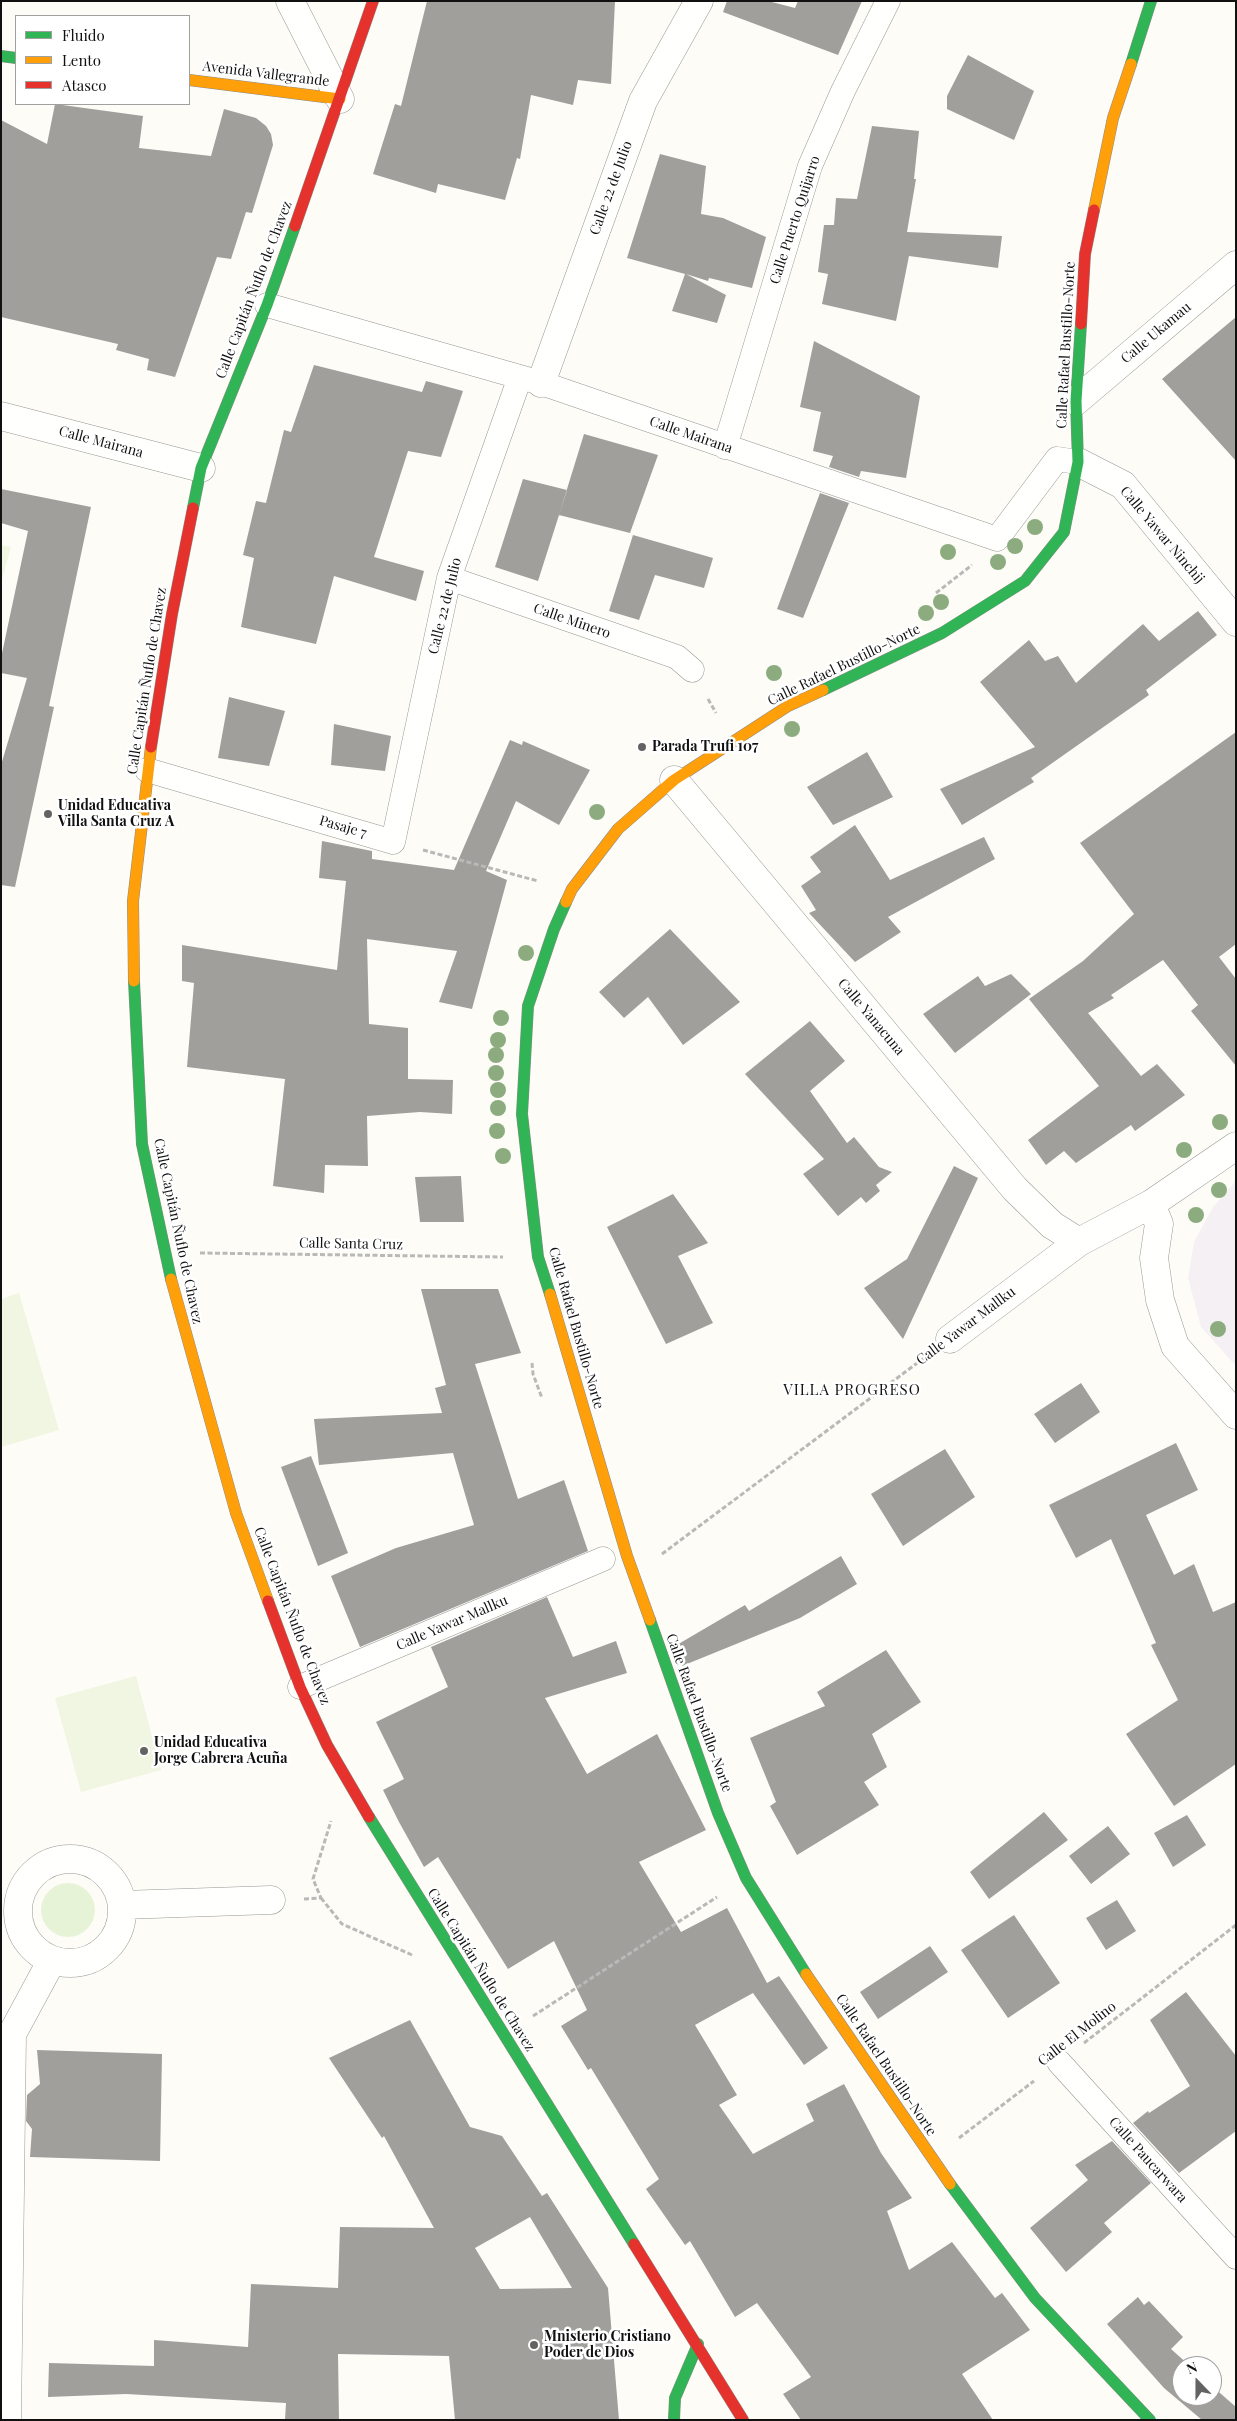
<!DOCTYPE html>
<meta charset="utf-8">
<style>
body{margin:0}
#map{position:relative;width:1237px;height:2421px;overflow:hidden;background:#fdfcf7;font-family:"Playfair Display",serif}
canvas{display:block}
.frame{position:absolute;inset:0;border:2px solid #111;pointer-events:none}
.legend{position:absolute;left:15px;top:15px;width:175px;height:90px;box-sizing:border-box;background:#fff;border:1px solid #a0a0a0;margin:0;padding:6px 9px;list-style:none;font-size:15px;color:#111}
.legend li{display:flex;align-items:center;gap:10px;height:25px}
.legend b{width:25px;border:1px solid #a0a0a0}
.north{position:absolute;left:1172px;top:2356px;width:50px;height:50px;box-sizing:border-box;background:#fff;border:1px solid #a0a0a0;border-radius:50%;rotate:338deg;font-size:14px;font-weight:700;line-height:20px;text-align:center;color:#111}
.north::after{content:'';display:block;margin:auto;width:18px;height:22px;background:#646362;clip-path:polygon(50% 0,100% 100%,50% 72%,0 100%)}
</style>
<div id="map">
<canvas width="1237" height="2421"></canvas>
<div class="frame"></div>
<ul class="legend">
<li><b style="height:6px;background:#30b455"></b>Fluido</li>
<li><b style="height:6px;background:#ff9f0a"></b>Lento</li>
<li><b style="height:6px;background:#e5322d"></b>Atasco</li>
</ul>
<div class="north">N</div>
</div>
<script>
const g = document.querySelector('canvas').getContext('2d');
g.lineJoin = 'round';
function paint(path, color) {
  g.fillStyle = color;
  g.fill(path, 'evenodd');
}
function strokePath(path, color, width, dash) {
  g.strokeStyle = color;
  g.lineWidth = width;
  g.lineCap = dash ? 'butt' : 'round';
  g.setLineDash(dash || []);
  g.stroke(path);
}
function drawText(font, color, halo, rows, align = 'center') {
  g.font = font + ' "Playfair Display",serif';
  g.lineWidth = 5;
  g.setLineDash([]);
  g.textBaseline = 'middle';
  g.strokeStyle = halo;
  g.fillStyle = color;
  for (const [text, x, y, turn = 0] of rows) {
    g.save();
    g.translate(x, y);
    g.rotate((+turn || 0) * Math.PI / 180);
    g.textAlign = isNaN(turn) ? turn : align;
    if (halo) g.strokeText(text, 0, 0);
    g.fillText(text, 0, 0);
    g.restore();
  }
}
const industrial = new Path2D(`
 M 1236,1181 L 1236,1366 L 1201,1327 L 1188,1278 L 1194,1242 L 1213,1207 Z`);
const green = new Path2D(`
 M41 1910a27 27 0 1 1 54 0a27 27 0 1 1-54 0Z`);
const pitch = new Path2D(`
 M 1,545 L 11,547 L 1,583 Z
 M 19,1293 L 59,1430 L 1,1447 L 1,1299 Z
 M 136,1676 L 161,1770 L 81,1792 L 55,1698 Z`);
const building = new Path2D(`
 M 427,1 L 615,1 L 611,84 L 578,80 L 573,105 L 531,95 L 520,159 L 517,158 L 505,200 L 438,184 L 436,193 L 373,174 L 395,104 L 401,106 Z
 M 727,1 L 768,1 L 795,8 L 798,1 L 862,1 L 838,55 L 723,12 Z
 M 968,55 L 1034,91 L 1014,140 L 947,109 L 947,96 Z
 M 55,104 L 143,116 L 139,148 L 211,156 L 224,109 L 256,118 L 266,126 L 271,134 L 273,145 L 252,213 L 246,212 L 231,259 L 217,257 L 175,377 L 147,370 L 149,359 L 116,350 L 118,344 L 1,317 L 1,120 L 47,144 Z
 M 872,126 L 919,131 L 914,179 L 916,179 L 907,232 L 1002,236 L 998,268 L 909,256 L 896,321 L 822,304 L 828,274 L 818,272 L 824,225 L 834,225 L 836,198 L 857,199 Z
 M 660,154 L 706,166 L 701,214 L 723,218 L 766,237 L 752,288 L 709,278 L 708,281 L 686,274 L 726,295 L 717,323 L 672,311 L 685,274 L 627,258 Z
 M 1236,317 L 1236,461 L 1162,379 Z
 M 814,341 L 920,396 L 906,478 L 861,471 L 859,477 L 829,467 L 833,456 L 813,451 L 821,412 L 800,407 Z
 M 314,365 L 422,392 L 426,381 L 463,391 L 441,457 L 408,451 L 374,557 L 424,571 L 416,601 L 334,576 L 316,644 L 241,627 L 254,558 L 243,555 L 256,501 L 266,503 L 284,430 L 291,432 Z
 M 584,434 L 658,455 L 630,533 L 559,515 Z
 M 523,479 L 567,490 L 538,581 L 495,567 Z
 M 1,489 L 91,507 L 49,706 L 54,707 L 15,887 L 1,885 L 1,765 L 27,678 L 1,673 L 1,658 L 28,531 L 1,523 Z
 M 820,493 L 849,503 L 803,618 L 777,609 Z
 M 633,535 L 713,558 L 704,588 L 655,575 L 639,620 L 609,611 Z
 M 1198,611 L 1217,635 L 1146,690 L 1149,695 L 1031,778 L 1034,782 L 962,825 L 940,789 L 1035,747 L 980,682 L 1029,640 L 1045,661 L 1058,656 L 1076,683 L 1143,624 L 1159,641 Z
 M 229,697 L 285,711 L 269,766 L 218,758 Z
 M 334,724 L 391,736 L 385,771 L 331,765 Z
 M 1236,732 L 1236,944 L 1219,957 L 1236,979 L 1236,1066 L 1191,1011 L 1198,1005 L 1163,960 L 1111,995 L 1114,998 L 1088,1013 L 1141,1076 L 1157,1064 L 1185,1095 L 1135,1131 L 1131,1125 L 1076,1163 L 1064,1151 L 1046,1165 L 1028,1140 L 1099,1086 L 1029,999 L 1083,961 L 1134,914 L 1080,843 Z
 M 510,740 L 522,745 L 523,741 L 590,770 L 559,825 L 516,801 L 486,871 L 507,880 L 472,1009 L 439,1002 L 457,951 L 367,939 L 369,1024 L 408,1028 L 408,1079 L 453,1080 L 452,1114 L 420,1112 L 367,1116 L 368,1166 L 325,1165 L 324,1193 L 273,1186 L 285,1079 L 187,1067 L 194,983 L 182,981 L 182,945 L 337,970 L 346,881 L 319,878 L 322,841 L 372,851 L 372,859 L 454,870 Z
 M 867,752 L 893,797 L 833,825 L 807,787 Z
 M 855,825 L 890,880 L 984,837 L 995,859 L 888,917 L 901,932 L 855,962 L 809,913 L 816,910 L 801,886 L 821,872 L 810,857 Z
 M 670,929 L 740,1002 L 683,1045 L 648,997 L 624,1018 L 599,992 Z
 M 1011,974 L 1031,994 L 955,1053 L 923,1014 L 978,976 L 985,986 Z
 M 810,1021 L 845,1061 L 810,1091 L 847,1143 L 854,1137 L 879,1167 L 892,1172 L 876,1185 L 880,1191 L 866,1203 L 861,1197 L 838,1216 L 803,1174 L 824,1159 L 745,1074 Z
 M 954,1166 L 978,1178 L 903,1339 L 864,1288 L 907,1259 Z
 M 461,1176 L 464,1222 L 420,1222 L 415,1177 Z
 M 673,1194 L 708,1243 L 678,1256 L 713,1323 L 666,1344 L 607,1227 Z
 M 421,1289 L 498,1289 L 521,1353 L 475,1364 L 518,1499 L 564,1480 L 588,1551 L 360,1647 L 331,1576 L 396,1548 L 474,1525 L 453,1453 L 319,1465 L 314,1419 L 442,1413 L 435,1388 L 446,1385 Z
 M 1081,1383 L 1100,1412 L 1055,1443 L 1034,1414 Z
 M 1176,1443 L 1198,1490 L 1146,1515 L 1174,1575 L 1194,1564 L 1213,1612 L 1236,1602 L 1236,1764 L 1174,1806 L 1126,1734 L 1178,1700 L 1151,1645 L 1156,1643 L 1111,1539 L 1076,1558 L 1049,1505 Z
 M 945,1449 L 975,1497 L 903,1546 L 871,1494 Z
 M 311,1456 L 348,1553 L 318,1566 L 281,1467 Z
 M 841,1556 L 857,1584 L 800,1618 L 682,1666 L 675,1646 L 745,1605 L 749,1611 Z
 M 547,1597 L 573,1657 L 616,1641 L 627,1673 L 545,1698 L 587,1774 L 657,1734 L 706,1830 L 639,1862 L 681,1932 L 727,1908 L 767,1983 L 779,1976 L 828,2048 L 804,2065 L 753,1993 L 695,2025 L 737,2095 L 719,2105 L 753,2154 L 814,2121 L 806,2104 L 844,2084 L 881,2153 L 912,2198 L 887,2211 L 909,2270 L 952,2242 L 995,2298 L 1002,2293 L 1030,2330 L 962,2374 L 993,2420 L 801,2420 L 783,2394 L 811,2377 L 757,2303 L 735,2317 L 690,2241 L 685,2245 L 646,2189 L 659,2179 L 591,2068 L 588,2070 L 561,2026 L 587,2010 L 554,1941 L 508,1969 L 438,1857 L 424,1867 L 399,1822 L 383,1790 L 404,1779 L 376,1722 L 448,1687 L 431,1647 Z
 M 886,1650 L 921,1702 L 872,1734 L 887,1767 L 864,1782 L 879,1805 L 797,1855 L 770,1806 L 776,1802 L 750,1738 L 825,1706 L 817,1692 Z
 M 1044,1812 L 1068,1840 L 989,1899 L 970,1872 Z
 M 1187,1815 L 1206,1845 L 1173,1867 L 1154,1833 Z
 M 1108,1826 L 1130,1854 L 1091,1884 L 1069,1856 Z
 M 1117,1900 L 1136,1931 L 1106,1950 L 1086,1918 Z
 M 1014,1915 L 1060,1983 L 1008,2018 L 961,1950 Z
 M 930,1946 L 948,1972 L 878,2019 L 860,1992 Z
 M 1186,1992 L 1236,2056 L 1236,2131 L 1179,2173 L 1133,2123 L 1148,2111 L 1149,2113 L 1190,2086 L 1150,2020 Z
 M 410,2020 L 470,2127 L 502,2136 L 542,2196 L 547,2193 L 608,2288 L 619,2420 L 455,2420 L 449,2356 L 338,2354 L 339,2420 L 285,2420 L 286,2403 L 126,2394 L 48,2397 L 49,2363 L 154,2366 L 154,2340 L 248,2347 L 251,2284 L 338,2288 L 340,2227 L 434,2228 L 384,2136 L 382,2138 L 329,2058 ZM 530,2217 L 572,2288 L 500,2289 L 475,2248 Z
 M 37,2050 L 162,2054 L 160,2161 L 30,2157 L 32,2129 L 26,2121 L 27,2095 L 40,2084 Z
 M 1112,2141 L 1151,2183 L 1104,2223 L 1112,2232 L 1066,2272 L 1030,2228 L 1088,2180 L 1075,2165 Z
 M 1138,2297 L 1144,2305 L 1149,2301 L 1183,2337 L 1171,2349 L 1190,2366 L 1182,2366 L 1182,2396 L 1212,2396 L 1212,2386 L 1236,2407 L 1236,2420 L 1202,2420 L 1164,2388 L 1107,2324 Z`);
const path = new Path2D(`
 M 936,593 L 972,565
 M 708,699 L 716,713
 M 423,850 L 538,881
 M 200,1253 L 503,1257
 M 532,1363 L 533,1374 L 542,1398
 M 662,1554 L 924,1358
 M 321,1898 L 342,1924 L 412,1955
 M 304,1899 L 321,1898 L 313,1879 L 331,1821
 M 533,2016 L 717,1897
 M 1084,2043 L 1236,1925
 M 959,2138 L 1034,2081`);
const lane = new Path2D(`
 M 267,305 L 541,383 L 997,539 L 1057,459 L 1078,462
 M 725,447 L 810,166 L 843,91 L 888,1
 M 449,578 L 677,657 L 692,670
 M 147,770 L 393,842 L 449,578 L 520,377
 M 300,1687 L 603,1559
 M 1059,2062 L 1236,2257`);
const street = new Path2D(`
 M 290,1 L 340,99
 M 541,383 L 643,101 L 699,1
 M 1076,401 L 1236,265
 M 1,416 L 201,468
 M 1078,462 L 1123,485 L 1236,622
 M 674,780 L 1015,1189 L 1052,1225 L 1079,1242
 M 1151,1204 L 1159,1224 L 1154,1258 L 1160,1300 L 1175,1346 L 1236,1415
 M 950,1339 L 1079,1242 L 1151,1204 L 1236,1146
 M18 1911a52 52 0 1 1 104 0a52 52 0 1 1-104 0Z
 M 122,1905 L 271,1900
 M 7,2420 L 12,2034 L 52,1960`);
const fast = new Path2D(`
 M 1,56 L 16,58
 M 1131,64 L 1151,1
 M 193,508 L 201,468 L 267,305 L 295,226
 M 823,690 L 942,633 L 1025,581 L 1064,532 L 1078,462 L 1076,401 L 1081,324
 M 134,981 L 142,1144 L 171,1279
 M 550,1294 L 538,1257 L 522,1114 L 528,1006 L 554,929 L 566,902
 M 650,1620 L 718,1813 L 746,1878 L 806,1974
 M 369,1817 L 634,2244
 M 950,2184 L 1035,2298 L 1150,2420
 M 674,2420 L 675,2398 L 698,2344`);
const slow = new Path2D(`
 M 189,80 L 340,99
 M 1094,210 L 1113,118 L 1131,64
 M 566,902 L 572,889 L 618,829 L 674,780 L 788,706 L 823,690
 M 134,981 L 133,901 L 151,747
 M 171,1279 L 236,1513 L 268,1601
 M 550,1294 L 627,1556 L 650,1620
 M 806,1974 L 950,2184`);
const jam = new Path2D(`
 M 295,226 L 373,1
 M 1081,324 L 1085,254 L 1094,210
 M 151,747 L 172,614 L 193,508
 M 268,1601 L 300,1687 L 327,1745 L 369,1817
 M 634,2244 L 743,2420`);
const trees = [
 [1035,527],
 [1015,546],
 [948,552],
 [998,562],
 [941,602],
 [926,613],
 [774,673],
 [792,729],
 [597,812],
 [526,953],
 [501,1018],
 [498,1040],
 [496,1055],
 [496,1073],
 [498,1090],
 [498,1108],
 [1220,1122],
 [497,1131],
 [1184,1150],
 [503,1156],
 [1219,1190],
 [1196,1215],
 [1218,1329]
];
const markers = [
 [642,747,5,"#646362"],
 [48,814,5,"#646362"],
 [144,1751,5,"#646362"],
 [534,2345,5,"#646362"]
];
const streetNames = [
 ["Avenida Vallegrande",266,74,7],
 ["Calle 22 de Julio",611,188,-70],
 ["Calle Puerto Quijarro",795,220,-72],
 ["Calle Capitán Ñuflo de Chavez",254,290,-69],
 ["Calle Ukamau",1156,333,-40],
 ["Calle Rafael Bustillo-Norte",1066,345,-87],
 ["Calle Mairana",691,435,19],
 ["Calle Mairana",101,442,15],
 ["Calle Yawar Ninchij",1162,535,50],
 ["Calle 22 de Julio",445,606,-76],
 ["Calle Minero",572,621,19],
 ["Calle Rafael Bustillo-Norte",844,665,-26],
 ["Calle Capitán Ñuflo de Chavez",147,681,-81],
 ["Pasaje 7",343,827,16],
 ["Calle Yanacuna",871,1017,50],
 ["Calle Capitán Ñuflo de Chavez",178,1231,78],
 ["Calle Santa Cruz",351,1244,1],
 ["Calle Yawar Mallku",966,1326,-37],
 ["Calle Rafael Bustillo-Norte",576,1328,74],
 ["Calle Capitán Ñuflo de Chavez",292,1616,69],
 ["Calle Yawar Mallku",452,1623,-23],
 ["Calle Rafael Bustillo-Norte",699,1713,70],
 ["Calle Capitán Ñuflo de Chavez",481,1970,58],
 ["Calle El Molino",1077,2034,-38],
 ["Calle Rafael Bustillo-Norte",886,2065,56],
 ["Calle Paucarwara",1148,2160,48]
];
const poiNames = [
 ["Parada Trufi 107",652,747],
 ["Unidad Educativa",58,806],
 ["Villa Santa Cruz A",58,822],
 ["Unidad Educativa",154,1743],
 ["Jorge Cabrera Acuña",154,1759],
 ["Mnisterio Cristiano",544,2337],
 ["Poder de Dios",544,2353]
];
const neighbourhoodNames = [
 ["VILLA PROGRESO",852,1390]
];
paint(industrial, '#f5f0f3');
paint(green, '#e7f3d7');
paint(pitch, '#f0f6e1');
paint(building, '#a19f9c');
strokePath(lane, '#979795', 25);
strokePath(street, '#979795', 29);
strokePath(fast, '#8e8d8b', 12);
strokePath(slow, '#8e8d8b', 12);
strokePath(jam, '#8e8d8b', 12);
strokePath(path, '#b9b9b8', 3, [5, 2.5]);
strokePath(lane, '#fffffe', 24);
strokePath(street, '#fffffe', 28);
strokePath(fast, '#30b455', 11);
strokePath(slow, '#ff9f0a', 11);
strokePath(jam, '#e5322d', 11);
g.fillStyle = '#8cac80';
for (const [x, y] of trees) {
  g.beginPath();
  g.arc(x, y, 8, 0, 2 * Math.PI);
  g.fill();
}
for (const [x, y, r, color] of markers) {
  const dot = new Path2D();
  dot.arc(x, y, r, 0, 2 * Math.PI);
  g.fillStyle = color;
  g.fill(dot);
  strokePath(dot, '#fff', 2);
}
drawText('14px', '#111', '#fff', streetNames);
drawText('bold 14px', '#111', '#fff', poiNames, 'left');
g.letterSpacing = '1px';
drawText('15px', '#111', '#fff', neighbourhoodNames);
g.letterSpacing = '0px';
</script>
